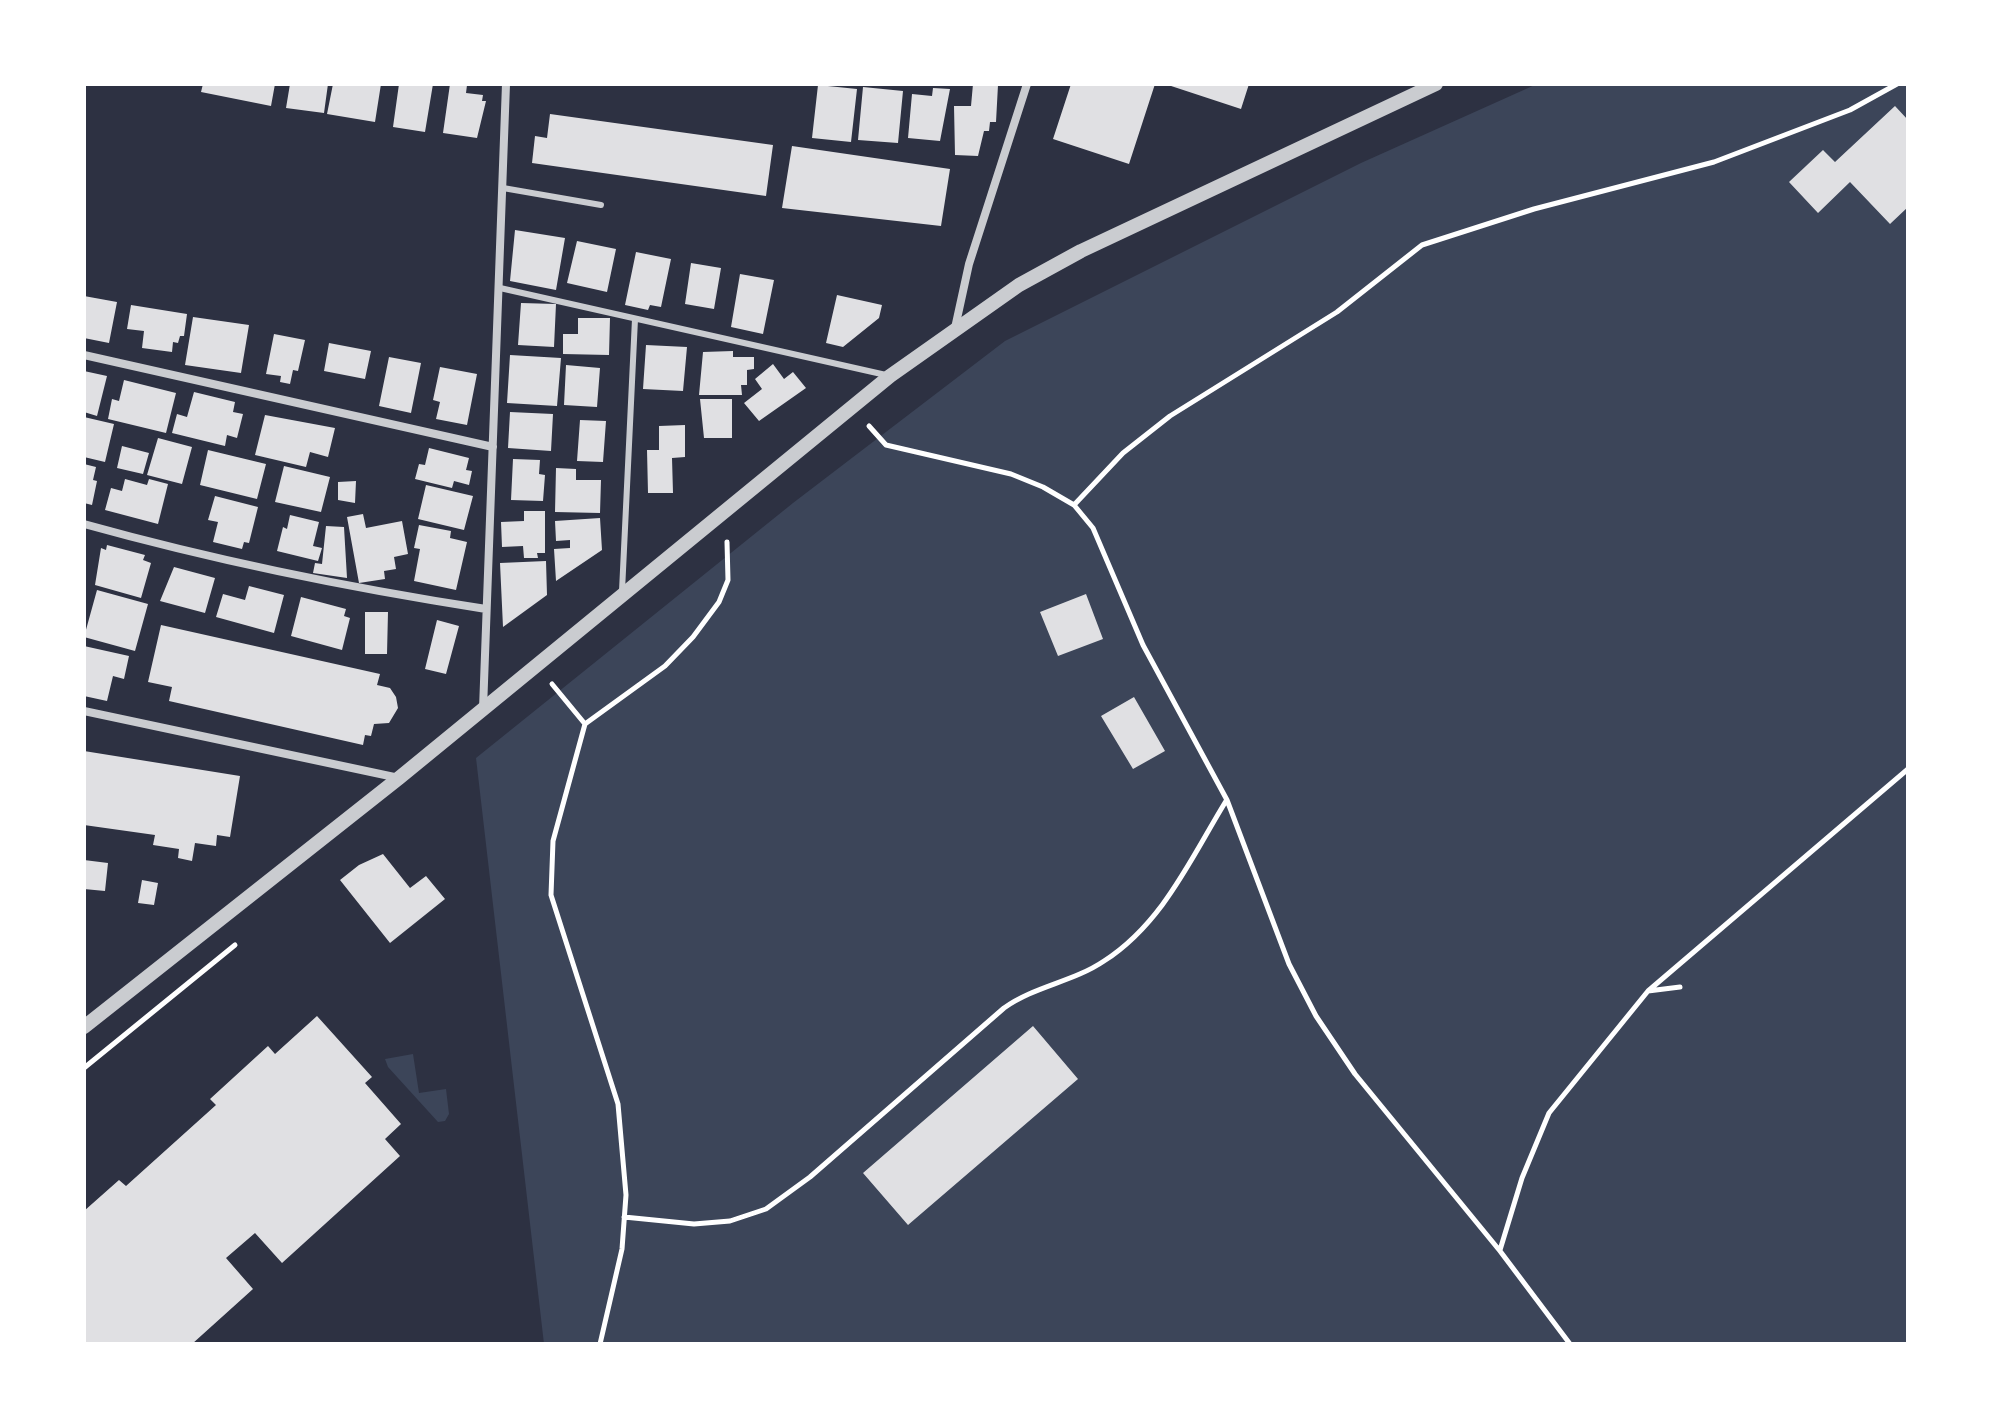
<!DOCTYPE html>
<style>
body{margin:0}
#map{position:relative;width:1992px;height:1428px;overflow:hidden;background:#2d3142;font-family:Quicksand,sans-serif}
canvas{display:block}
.frame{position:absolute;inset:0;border:86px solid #fff;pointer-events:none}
</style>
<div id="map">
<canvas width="1992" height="1428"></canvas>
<div class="frame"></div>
</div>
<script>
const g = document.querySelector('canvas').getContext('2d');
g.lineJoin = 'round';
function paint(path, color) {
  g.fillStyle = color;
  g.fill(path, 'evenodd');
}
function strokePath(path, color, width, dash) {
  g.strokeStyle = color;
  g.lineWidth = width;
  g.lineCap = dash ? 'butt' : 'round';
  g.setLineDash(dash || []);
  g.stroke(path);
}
const green = new Path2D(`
 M 1537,84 L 1908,84 L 1908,1344 L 544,1344 L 476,758 L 793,503 L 1005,341 L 1361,163 Z
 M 413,1054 L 419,1093 L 446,1089 L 449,1114 L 445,1121 L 438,1122 L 388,1067 L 385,1059 Z`);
const building = new Path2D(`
 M 203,84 L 275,84 L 271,106 L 201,92 Z
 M 290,84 L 328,84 L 324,113 L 286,108 Z
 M 333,84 L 381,84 L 375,122 L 327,114 Z
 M 399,84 L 433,84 L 425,132 L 393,127 Z
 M 450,84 L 467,85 L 466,93 L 483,95 L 482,101 L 486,101 L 477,138 L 443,133 Z
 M 973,84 L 998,85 L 996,122 L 990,122 L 989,131 L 984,131 L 978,156 L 955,155 L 954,106 L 971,106 Z
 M 1071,84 L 1155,84 L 1129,164 L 1053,139 Z
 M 1165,84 L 1249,84 L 1241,109 Z
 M 818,85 L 857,89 L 851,142 L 812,138 Z
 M 863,87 L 903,91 L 898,143 L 858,140 Z
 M 933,88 L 950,89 L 940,141 L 908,138 L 912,94 L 932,96 Z
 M 1895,106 L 1908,120 L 1908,207 L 1890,224 L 1850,182 L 1818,213 L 1789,182 L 1823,150 L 1835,162 Z
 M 550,114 L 773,145 L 766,196 L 532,163 L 535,136 L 547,138 Z
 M 792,146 L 950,169 L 941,226 L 782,208 Z
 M 515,230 L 565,238 L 556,290 L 510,281 Z
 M 577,241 L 616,249 L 607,292 L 567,283 Z
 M 636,252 L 671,259 L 661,307 L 650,305 L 648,310 L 625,305 Z
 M 691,263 L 721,268 L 714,309 L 685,304 Z
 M 740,274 L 774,280 L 763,334 L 731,327 Z
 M 837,295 L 882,305 L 879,318 L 843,347 L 826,343 Z
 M 84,296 L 117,302 L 109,343 L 84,338 Z
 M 521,303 L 556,304 L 554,347 L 518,345 Z
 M 131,305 L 187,314 L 184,336 L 180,336 L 178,343 L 173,342 L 172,352 L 142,348 L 144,331 L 127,329 Z
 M 193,317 L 249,325 L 241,373 L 185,365 Z
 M 578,318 L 610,318 L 609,355 L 563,354 L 563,334 L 578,334 Z
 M 274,334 L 305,340 L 298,371 L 293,370 L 290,384 L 280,382 L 281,376 L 266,374 Z
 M 329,343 L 371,351 L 365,379 L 324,371 Z
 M 646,345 L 687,347 L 683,391 L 643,389 Z
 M 733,351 L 733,357 L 754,357 L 754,369 L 747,370 L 747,385 L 741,385 L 742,395 L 699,395 L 703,352 Z
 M 510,355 L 561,358 L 557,406 L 507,403 Z
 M 389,357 L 421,363 L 411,413 L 379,406 Z
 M 773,364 L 784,379 L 793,372 L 806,388 L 759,421 L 744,403 L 762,389 L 755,379 Z
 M 566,365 L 600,368 L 597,407 L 564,405 Z
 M 440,367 L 477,374 L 467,425 L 436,419 L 440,402 L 433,400 Z
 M 84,371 L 107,376 L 97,416 L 84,412 Z
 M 124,380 L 176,393 L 166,433 L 108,419 L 112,399 L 119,401 Z
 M 194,392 L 235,402 L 233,412 L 243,414 L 237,438 L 227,435 L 225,446 L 172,433 L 177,414 L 187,417 Z
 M 700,399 L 732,399 L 732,438 L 704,438 Z
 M 510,412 L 553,414 L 551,451 L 508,448 Z
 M 265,415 L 335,428 L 328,457 L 310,452 L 306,467 L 255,455 Z
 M 84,417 L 114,424 L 105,462 L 84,457 Z
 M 580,420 L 606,421 L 603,462 L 577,461 Z
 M 685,425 L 685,457 L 672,458 L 673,493 L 648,493 L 647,450 L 659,450 L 659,426 Z
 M 158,438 L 192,447 L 182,484 L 147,475 Z
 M 122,446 L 149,453 L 143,474 L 117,468 Z
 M 429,448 L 469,458 L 466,470 L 472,471 L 469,485 L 454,481 L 452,488 L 415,479 L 419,464 L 425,465 Z
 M 208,450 L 266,464 L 257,499 L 200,485 Z
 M 513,459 L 540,460 L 539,474 L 545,475 L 543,501 L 511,500 Z
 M 84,464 L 96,467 L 93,480 L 97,481 L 92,505 L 84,503 Z
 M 284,466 L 330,477 L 321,512 L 275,502 Z
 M 556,468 L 576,469 L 576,480 L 601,480 L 600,513 L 555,512 Z
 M 125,479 L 147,485 L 149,479 L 168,484 L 158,524 L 105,510 L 111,488 L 122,491 Z
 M 356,481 L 355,503 L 338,500 L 338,482 Z
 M 426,485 L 473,496 L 464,530 L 418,519 Z
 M 215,496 L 258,507 L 249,543 L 244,542 L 242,549 L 213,542 L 218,522 L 208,520 Z
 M 524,511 L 545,511 L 545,553 L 537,553 L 538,558 L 524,558 L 523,546 L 502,547 L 501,522 L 524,521 Z
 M 363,514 L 366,528 L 402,521 L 408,554 L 394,557 L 396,569 L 384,571 L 385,579 L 359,583 L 347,517 Z
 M 290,515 L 319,522 L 313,546 L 322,548 L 318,561 L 277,551 L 283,527 L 287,529 Z
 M 600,518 L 602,550 L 556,581 L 554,549 L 570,548 L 570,540 L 556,541 L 555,521 Z
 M 419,525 L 451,531 L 450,538 L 467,542 L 456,590 L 414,581 L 420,549 L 414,548 Z
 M 326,526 L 344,527 L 347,578 L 313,573 L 315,563 L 322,564 Z
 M 107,545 L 145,555 L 143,560 L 151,563 L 141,598 L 95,585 L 101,548 L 106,550 Z
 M 546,561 L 547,595 L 503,627 L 500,563 Z
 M 174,567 L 215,578 L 205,613 L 160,601 Z
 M 249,586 L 284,595 L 274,633 L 216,617 L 223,594 L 245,600 Z
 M 97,590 L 148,604 L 135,651 L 84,637 Z
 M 1086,594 L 1103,639 L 1058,656 L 1040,612 Z
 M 301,597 L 346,609 L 344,616 L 350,618 L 342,650 L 291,636 Z
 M 365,612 L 388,612 L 387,654 L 365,654 Z
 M 437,620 L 459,626 L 446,674 L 425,669 Z
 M 161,625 L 380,674 L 377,685 L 390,688 L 396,697 L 398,708 L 389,723 L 374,724 L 371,736 L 365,735 L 363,745 L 169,701 L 172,687 L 148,682 Z
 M 84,646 L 129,656 L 124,679 L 113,676 L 107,701 L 84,696 Z
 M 1134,697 L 1165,751 L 1133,769 L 1101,716 Z
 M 84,751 L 240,776 L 230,837 L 217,835 L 216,846 L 195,843 L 192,861 L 178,858 L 179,849 L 153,845 L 155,835 L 84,825 Z
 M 383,854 L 410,888 L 426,876 L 445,899 L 390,943 L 340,880 L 359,865 Z
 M 84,860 L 108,863 L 105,891 L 84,889 Z
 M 142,880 L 158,883 L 154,905 L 138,903 Z
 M 317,1016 L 372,1077 L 365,1083 L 401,1124 L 385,1139 L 400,1156 L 282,1263 L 255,1233 L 226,1258 L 253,1289 L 192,1344 L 84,1344 L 84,1211 L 119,1180 L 126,1186 L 216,1105 L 210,1099 L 268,1046 L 275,1054 Z
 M 1033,1026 L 1078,1079 L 908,1225 L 863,1173 Z`);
const path = new Path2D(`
 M 869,426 L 886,445 L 1011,474 L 1043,487 L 1074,505 L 1093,528 L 1143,645 L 1227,800 L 1289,964 L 1316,1016 L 1355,1074 L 1500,1251 L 1570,1344
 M 1074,505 L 1123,453 L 1170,416 L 1337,312 L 1422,245 L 1534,209 L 1714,162 L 1850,110 L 1897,84
 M 552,684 L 585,724
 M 1648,991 L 1908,769
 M 84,1068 L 235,945
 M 624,1217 L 694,1224 L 730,1221 L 766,1209 L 810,1177 L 1004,1008 C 1035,986 1073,982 1104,961 C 1163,923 1191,858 1226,801
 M 1500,1250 L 1522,1178 L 1549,1113 L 1648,991 L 1680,987
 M 600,1344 L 622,1249 L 626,1195 L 618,1104 L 551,895 L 553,841 L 585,724 L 665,666 L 693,637 L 719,602 L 728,580 L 727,542`);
const service = new Path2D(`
 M 503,188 L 601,205
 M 500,288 L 886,375
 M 622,591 L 635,319`);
const minor = new Path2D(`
 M 955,328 L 969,264 L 1027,84
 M 84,355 L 493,447
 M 84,524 C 217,561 350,588 486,609
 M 483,709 L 506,84
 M 84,711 L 399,778`);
const tertiary = new Path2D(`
 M 84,1027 L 399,778 L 890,376 L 1019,285 L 1081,251 L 1436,84`);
paint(green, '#3c4559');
paint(building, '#e0e0e3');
strokePath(path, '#fff', 5);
strokePath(service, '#caccd0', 6);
strokePath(minor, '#caccd0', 8);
strokePath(tertiary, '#caccd0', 14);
</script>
